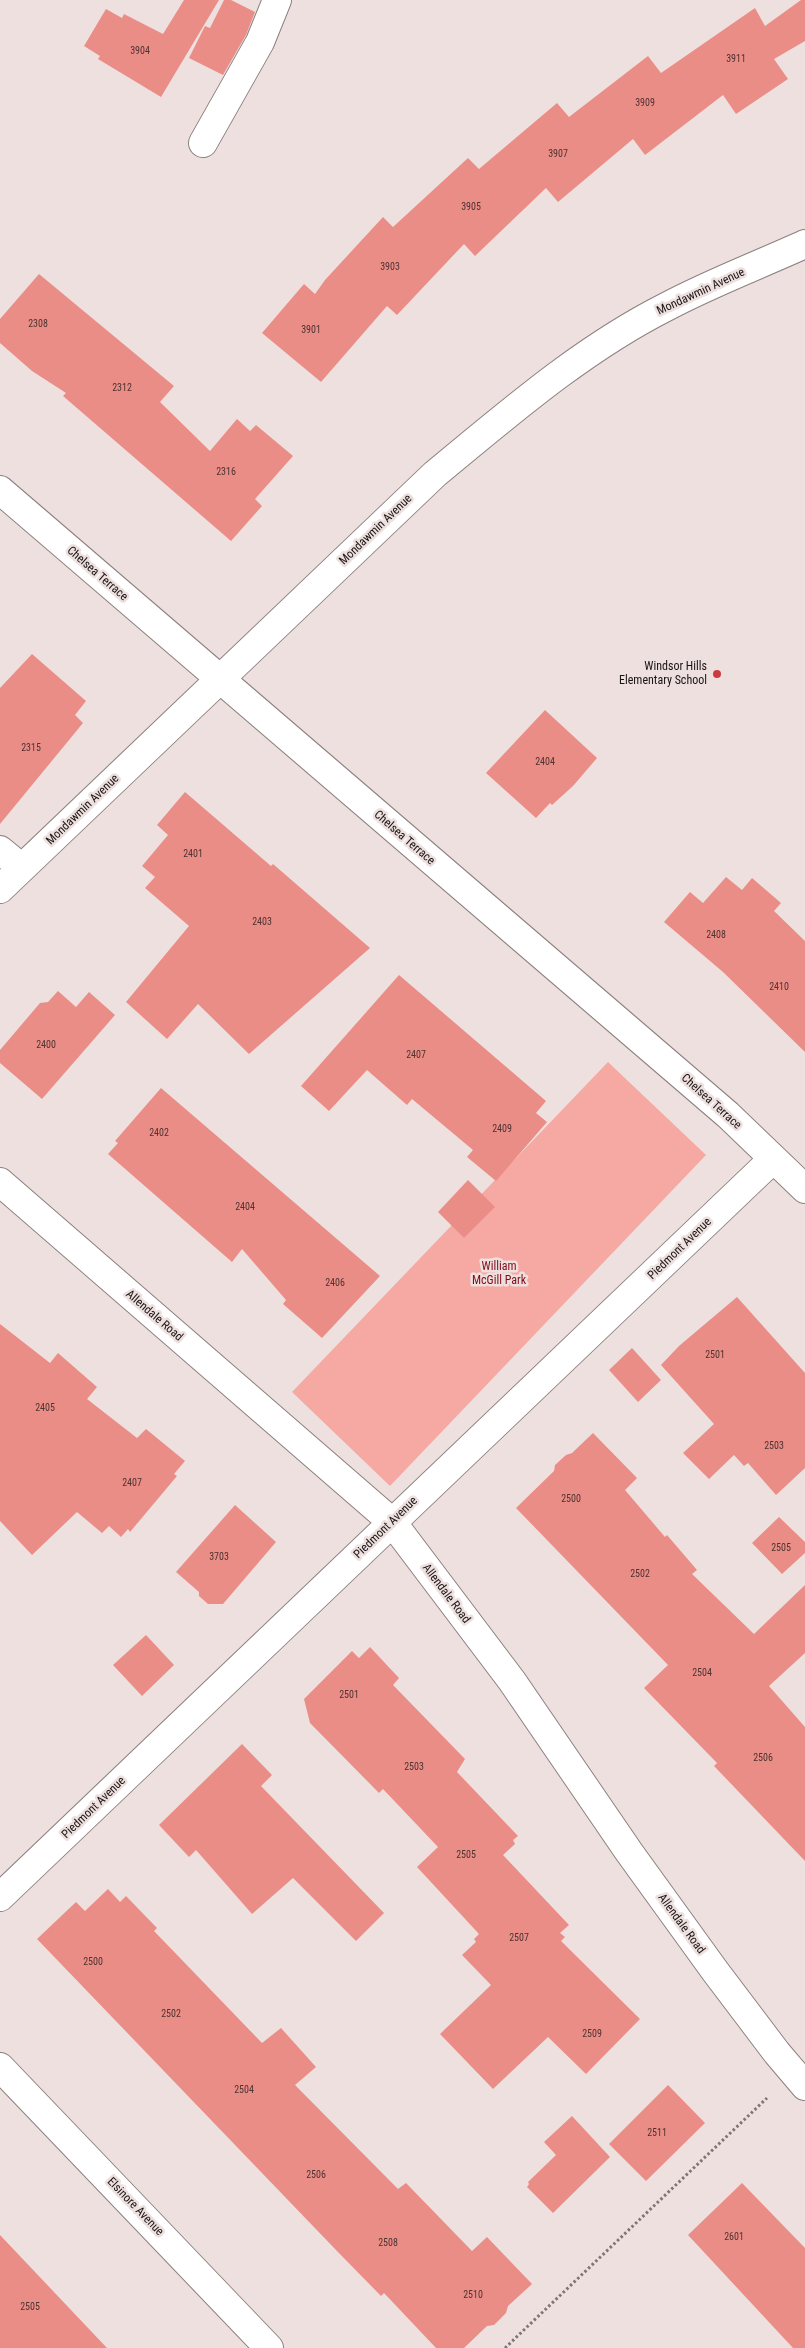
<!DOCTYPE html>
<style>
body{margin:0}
canvas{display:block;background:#ede0df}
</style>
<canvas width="805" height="2348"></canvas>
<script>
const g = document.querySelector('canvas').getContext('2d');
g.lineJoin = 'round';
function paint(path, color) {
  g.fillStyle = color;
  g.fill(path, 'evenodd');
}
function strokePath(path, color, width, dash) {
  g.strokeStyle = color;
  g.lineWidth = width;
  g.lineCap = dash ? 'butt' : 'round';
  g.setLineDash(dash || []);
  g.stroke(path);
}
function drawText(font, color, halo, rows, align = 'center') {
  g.font = font + ' "Roboto Condensed",sans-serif';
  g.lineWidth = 5;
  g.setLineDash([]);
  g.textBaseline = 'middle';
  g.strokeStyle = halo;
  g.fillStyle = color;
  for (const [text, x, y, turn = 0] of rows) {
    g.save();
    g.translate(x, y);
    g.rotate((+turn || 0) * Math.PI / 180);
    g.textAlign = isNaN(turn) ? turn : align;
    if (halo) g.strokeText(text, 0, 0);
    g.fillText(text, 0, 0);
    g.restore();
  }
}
const green = new Path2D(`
 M 608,1062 L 706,1155 L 390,1486 L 292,1392 Z`);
const building = new Path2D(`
 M 184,0 L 219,0 L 161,97 L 98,59 L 100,56 L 84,46 L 106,9 L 122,18 L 124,14 L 163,34 Z
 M 224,0 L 231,0 L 255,12 L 246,35 L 223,75 L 189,58 L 205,26 L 210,28 Z
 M 801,0 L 805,0 L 805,41 L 774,59 L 788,79 L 736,114 L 723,95 L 645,155 L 633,139 L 558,202 L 546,188 L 475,256 L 464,244 L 397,315 L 387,306 L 321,382 L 262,333 L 304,284 L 315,294 L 325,280 L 383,217 L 393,227 L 468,158 L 479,169 L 557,103 L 569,117 L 648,56 L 661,73 L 755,8 L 765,26 Z
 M 39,274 L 174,386 L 160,402 L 210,451 L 237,419 L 250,431 L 256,425 L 293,456 L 255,499 L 262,506 L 231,541 L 63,396 L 66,393 L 32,371 L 0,343 L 0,319 Z
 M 32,654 L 86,701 L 75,715 L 83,723 L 0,824 L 0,688 Z
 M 545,710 L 597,758 L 573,786 L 552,805 L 550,803 L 536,818 L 486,773 Z
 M 185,792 L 271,866 L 273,864 L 370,948 L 249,1054 L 198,1004 L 167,1039 L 126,1002 L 189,926 L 145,888 L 155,877 L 142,866 L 168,835 L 157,825 Z
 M 726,877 L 742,890 L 752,878 L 781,903 L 774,911 L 805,941 L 805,1052 L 723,972 L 664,922 L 690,892 L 703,903 Z
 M 399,975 L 546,1101 L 536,1113 L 547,1122 L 496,1181 L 467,1157 L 473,1150 L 412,1099 L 407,1105 L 367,1070 L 329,1111 L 301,1086 Z
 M 58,991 L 76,1007 L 89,992 L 115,1015 L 42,1099 L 0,1063 L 0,1050 L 40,1003 L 48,1002 Z
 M 161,1088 L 380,1276 L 322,1338 L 283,1304 L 286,1300 L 242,1249 L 232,1262 L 108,1154 L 118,1143 L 115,1141 Z
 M 468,1180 L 495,1207 L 464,1238 L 438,1212 Z
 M 737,1297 L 805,1373 L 805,1468 L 776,1495 L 748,1463 L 744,1466 L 734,1455 L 709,1479 L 683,1453 L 714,1424 L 661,1365 L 679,1346 Z
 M 0,1324 L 50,1363 L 58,1353 L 97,1387 L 87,1399 L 137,1438 L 146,1429 L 185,1461 L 174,1474 L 177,1476 L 130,1532 L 128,1529 L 121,1537 L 109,1526 L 102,1533 L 77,1512 L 32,1555 L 0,1521 Z
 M 632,1348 L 661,1380 L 638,1402 L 609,1370 Z
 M 593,1433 L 637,1478 L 625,1490 L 665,1537 L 667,1535 L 697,1570 L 692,1574 L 754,1634 L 805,1585 L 805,1653 L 769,1686 L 805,1727 L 805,1861 L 714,1766 L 717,1763 L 644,1688 L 668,1665 L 516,1508 L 554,1471 L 555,1465 L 566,1455 L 572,1453 Z
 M 235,1505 L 276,1542 L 223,1604 L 208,1604 L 199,1596 L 199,1592 L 176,1572 Z
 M 779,1517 L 805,1542 L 805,1553 L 782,1574 L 752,1543 Z
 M 146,1635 L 174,1665 L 142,1696 L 113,1665 Z
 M 370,1647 L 399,1678 L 393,1685 L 465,1759 L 457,1772 L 518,1836 L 513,1840 L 515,1844 L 503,1855 L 569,1925 L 560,1933 L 565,1937 L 561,1941 L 640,2019 L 586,2074 L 548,2037 L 493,2089 L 440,2034 L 491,1985 L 462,1955 L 476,1942 L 474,1939 L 479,1934 L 417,1867 L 438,1847 L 383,1789 L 379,1793 L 310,1723 L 304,1699 L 352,1651 L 359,1658 Z
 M 242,1744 L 272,1775 L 261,1786 L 384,1913 L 356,1941 L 293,1878 L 252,1914 L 196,1850 L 189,1857 L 159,1825 Z
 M 108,1889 L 120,1902 L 126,1896 L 157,1928 L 154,1931 L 262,2043 L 281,2028 L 316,2067 L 295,2085 L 398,2189 L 406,2183 L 472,2251 L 487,2237 L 532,2284 L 508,2306 L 506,2313 L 494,2325 L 487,2326 L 464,2348 L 436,2348 L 384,2293 L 381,2296 L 336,2250 L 37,1939 L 76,1902 L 85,1911 Z
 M 668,2085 L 705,2123 L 646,2181 L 609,2144 Z
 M 572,2116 L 610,2157 L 553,2213 L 527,2187 L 529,2184 L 528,2182 L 556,2155 L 544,2142 Z
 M 742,2183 L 805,2248 L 805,2348 L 793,2348 L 688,2235 Z
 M 0,2235 L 107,2348 L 0,2348 Z`);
const path = new Path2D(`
 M 505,2348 L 767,2098`);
const minor = new Path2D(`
 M 203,143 L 260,42 L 277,0
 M 0,490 L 728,1115 L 805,1189
 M 0,850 L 22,868
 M 0,889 L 435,474 C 508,414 581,350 666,307 C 711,283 759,265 805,244
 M 0,1182 L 392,1522 L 512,1681 L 629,1852 L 715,1971 L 777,2053 L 805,2086
 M 0,1897 L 773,1159
 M 0,2067 L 269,2348`);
const markers = [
 [717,674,5,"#cb3c3f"]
];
const numberNames = [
 ["3904",140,51],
 ["3911",736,59],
 ["3909",645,103],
 ["3907",558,154],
 ["3905",471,207],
 ["3903",390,267],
 ["2308",38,324],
 ["3901",311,330],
 ["2312",122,388],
 ["2316",226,472],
 ["2315",31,748],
 ["2404",545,762],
 ["2401",193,854],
 ["2403",262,922],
 ["2408",716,935],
 ["2410",779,987],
 ["2400",46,1045],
 ["2407",416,1055],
 ["2409",502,1129],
 ["2402",159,1133],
 ["2404",245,1207],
 ["2406",335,1283],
 ["2501",715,1355],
 ["2405",45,1408],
 ["2503",774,1446],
 ["2407",132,1483],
 ["2500",571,1499],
 ["2505",781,1548],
 ["3703",219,1557],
 ["2502",640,1574],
 ["2504",702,1673],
 ["2501",349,1695],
 ["2506",763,1758],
 ["2503",414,1767],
 ["2505",466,1855],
 ["2507",519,1938],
 ["2500",93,1962],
 ["2502",171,2014],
 ["2509",592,2034],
 ["2504",244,2090],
 ["2511",657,2133],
 ["2506",316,2175],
 ["2601",734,2237],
 ["2508",388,2243],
 ["2510",473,2295],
 ["2505",30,2307]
];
const streetNames = [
 ["Mondawmin Avenue",701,292,-25],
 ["Mondawmin Avenue",376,530,-44],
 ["Chelsea Terrace",97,574,41],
 ["Mondawmin Avenue",83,810,-44],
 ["Chelsea Terrace",404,838,41],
 ["Chelsea Terrace",711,1102,42],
 ["Piedmont Avenue",680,1249,-44],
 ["Allendale Road",154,1316,41],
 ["Piedmont Avenue",386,1528,-44],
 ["Allendale Road",446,1594,53],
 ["Piedmont Avenue",94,1808,-44],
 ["Allendale Road",681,1924,54],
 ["Elsinore Avenue",135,2207,46]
];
const poiNames = [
 ["Windsor Hills",707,667],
 ["Elementary School",707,681]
];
const parkNames = [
 ["William",499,1267],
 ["McGill Park",499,1281]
];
paint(green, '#f6a9a3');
paint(building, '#eb8d87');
strokePath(minor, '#8c807f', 30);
strokePath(path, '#7e7675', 3, [2.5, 2.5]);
strokePath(minor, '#fff', 28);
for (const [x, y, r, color] of markers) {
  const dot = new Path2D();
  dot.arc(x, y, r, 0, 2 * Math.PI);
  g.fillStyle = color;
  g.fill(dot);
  strokePath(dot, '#ede0df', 2);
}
drawText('10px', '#4d3230', null, numberNames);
drawText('12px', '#181413', '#ede0df', streetNames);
drawText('12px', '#181413', '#ede0df', poiNames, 'right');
drawText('12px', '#800c18', '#ede0df', parkNames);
</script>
